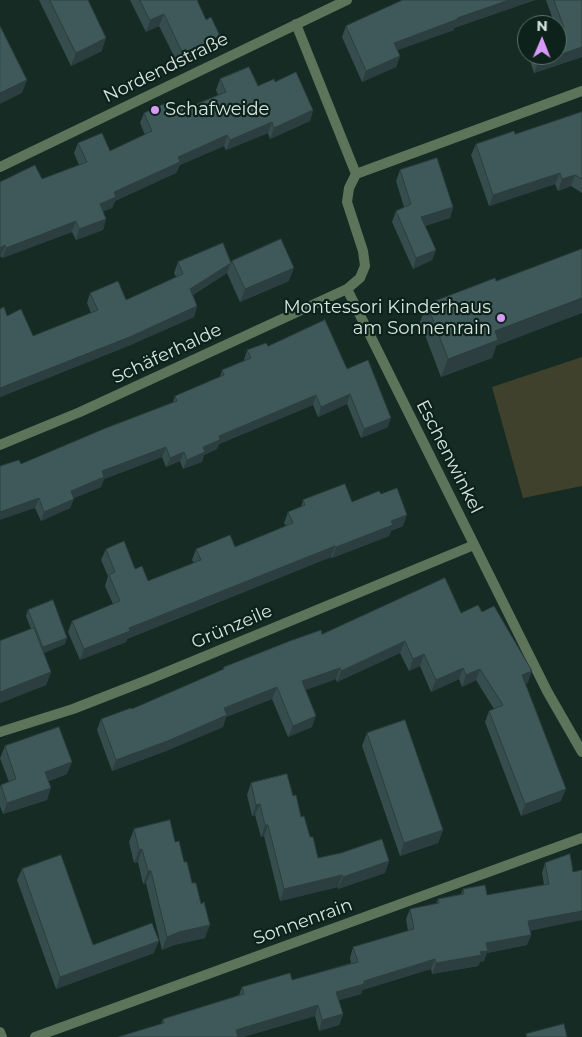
<!DOCTYPE html>
<meta charset="utf-8">
<style>
body{margin:0}
#map{position:relative;width:582px;height:1037px;overflow:hidden;background:#162b24;font-family:Montserrat,sans-serif}
canvas{display:block}
.north{position:absolute;left:517px;top:15px;width:50px;height:50px;box-sizing:border-box;background:#0c221a;border:1px solid #5d7069;border-radius:50%;rotate:1deg;font-size:14px;font-weight:700;line-height:20px;text-align:center;color:#d7e4df}
.north::after{content:'';display:block;margin:auto;width:18px;height:22px;background:#d89af8;clip-path:polygon(50% 0,100% 100%,50% 72%,0 100%)}
</style>
<div id="map">
<canvas width="582" height="1037"></canvas>
<div class="north">N</div>
</div>
<script>
const g = document.querySelector('canvas').getContext('2d');
g.lineJoin = 'round';
function paint(path, color) {
  g.fillStyle = color;
  g.fill(path, 'evenodd');
}
function strokePath(path, color, width, dash) {
  g.strokeStyle = color;
  g.lineWidth = width;
  g.lineCap = dash ? 'butt' : 'round';
  g.setLineDash(dash || []);
  g.stroke(path);
}
function drawText(font, color, halo, rows, align = 'center') {
  g.font = font + ' Montserrat,sans-serif';
  g.lineWidth = 4.5;
  g.setLineDash([]);
  g.textBaseline = 'middle';
  g.strokeStyle = halo;
  g.fillStyle = color;
  for (const [text, x, y, turn = 0] of rows) {
    g.save();
    g.translate(x, y);
    g.rotate((+turn || 0) * Math.PI / 180);
    g.textAlign = isNaN(turn) ? turn : align;
    if (halo) g.strokeText(text, 0, 0);
    g.fillText(text, 0, 0);
    g.restore();
  }
}
const green = new Path2D(`
 M 582,357 L 582,486 L 523,498 L 492,387 Z`);
const minor = new Path2D(`
 M 296,24 L 356,174 L 349,188 L 347,202 L 363,251 L 365,266 L 360,278 L 347,289 L 547,691 L 582,752
 M 0,167 L 347,0
 M 356,174 L 582,91
 M 0,445 L 80,412 L 347,289
 M 0,732 L 73,709 L 150,679 L 474,545
 M 0,1032 L 2,1037
 M 35,1037 L 582,838`);
const wall = new Path2D(`
 M 39,0 L 88,0 L 102,51 L 71,66 Z
 M 130,0 L 197,0 L 206,20 L 220,36 L 216,49 L 179,66 L 159,26 L 146,32 Z
 M 403,0 L 535,0 L 454,28 L 454,30 L 397,50 L 400,56 L 396,67 L 362,82 L 342,37 L 346,26 Z
 M 546,0 L 582,0 L 582,57 L 534,73 L 528,55 L 557,55 L 557,25 L 555,25 Z
 M 220,79 L 258,86 L 275,82 L 313,110 L 310,121 L 270,139 L 268,133 L 226,150 L 224,146 L 180,165 L 176,173 L 115,201 L 112,208 L 103,211 L 106,219 L 103,230 L 76,240 L 72,232 L 2,258 L 1,256 L 0,257 L 0,182 L 42,179 L 79,165 L 74,153 L 78,143 L 110,151 L 145,135 L 140,123 L 144,113 L 185,109 L 218,95 L 216,90 Z
 M 582,112 L 582,193 L 571,186 L 558,191 L 555,184 L 489,206 L 471,155 L 476,144 L 515,134 Z
 M 400,170 L 453,207 L 450,218 L 425,226 L 436,250 L 432,260 L 413,269 L 392,222 L 396,211 L 404,207 L 396,181 Z
 M 232,261 L 289,281 L 240,302 L 227,273 L 193,295 L 197,306 L 194,317 L 128,346 L 0,397 L 7,316 L 33,336 L 91,313 L 87,303 L 90,293 L 126,300 L 176,277 L 174,273 L 178,262 L 231,263 Z
 M 427,304 L 496,346 L 492,358 L 441,377 L 420,322 Z
 M 268,346 L 347,369 L 388,427 L 361,438 L 347,404 L 318,417 L 313,405 L 219,444 L 217,449 L 204,455 L 202,462 L 183,469 L 180,461 L 166,467 L 162,457 L 104,479 L 101,487 L 74,498 L 70,508 L 41,521 L 35,508 L 21,464 L 173,402 L 175,396 L 220,377 L 222,370 L 244,361 L 244,360 L 247,350 Z
 M 303,500 L 352,502 L 403,526 L 391,531 L 389,536 L 332,558 L 331,557 L 127,639 L 126,642 L 80,660 L 68,632 L 72,621 L 113,604 L 105,586 L 108,576 L 101,560 L 106,549 L 135,569 L 148,581 L 194,563 L 192,560 L 196,549 L 235,547 L 286,526 L 284,523 L 288,512 L 301,507 Z
 M 28,610 L 65,644 L 44,653 L 51,672 L 46,685 L 0,703 L 0,641 L 31,629 L 26,616 Z
 M 482,612 L 528,683 L 525,684 L 561,801 L 521,816 L 485,722 L 489,711 L 494,709 L 476,680 L 462,687 L 459,679 L 431,692 L 420,666 L 409,671 L 400,653 L 337,682 L 336,679 L 305,690 L 312,727 L 288,737 L 272,699 L 226,717 L 223,727 L 166,751 L 112,771 L 97,730 L 101,719 L 132,709 L 222,670 L 224,667 L 322,634 L 461,613 Z
 M 367,733 L 443,830 L 438,843 L 400,856 L 362,746 Z
 M 5,746 L 67,774 L 49,781 L 47,800 L 3,814 L 0,806 L 0,787 L 1,785 L 9,782 L 0,758 Z
 M 251,783 L 293,796 L 318,858 L 389,861 L 385,873 L 338,889 L 338,887 L 280,901 L 264,836 L 261,837 L 255,815 L 252,816 L 247,795 Z
 M 134,829 L 175,842 L 184,862 L 205,938 L 174,945 L 162,950 L 146,883 L 143,884 L 138,862 L 134,863 L 129,842 Z
 M 570,854 L 530,931 L 531,935 L 527,945 L 487,953 L 484,961 L 480,962 L 478,966 L 432,974 L 431,969 L 362,990 L 361,994 L 339,1000 L 343,1014 L 339,1025 L 319,1031 L 315,1016 L 243,1037 L 118,1037 L 161,1024 L 163,1019 L 239,995 L 242,987 L 292,980 L 351,963 L 350,958 L 353,947 L 408,931 L 406,919 L 410,909 L 436,904 L 438,899 L 461,894 L 463,889 L 487,895 L 544,885 L 542,873 L 545,863 Z
 M 22,869 L 93,945 L 154,953 L 56,989 L 17,880 Z`);
const shadedWall = new Path2D(`
 M 509,0 L 535,0 L 454,28 L 454,30 L 390,53 L 394,43 L 457,18 Z
 M 164,14 L 159,26 L 146,32 L 150,20 Z
 M 220,36 L 216,49 L 179,66 L 183,54 Z
 M 106,38 L 102,51 L 71,66 L 76,53 Z
 M 582,47 L 582,57 L 534,73 L 538,62 Z
 M 400,56 L 396,67 L 362,82 L 366,71 Z
 M 27,80 L 22,93 L 0,104 L 0,93 Z
 M 313,110 L 310,121 L 270,139 L 274,128 Z
 M 272,122 L 268,133 L 226,150 L 230,140 Z
 M 227,135 L 224,146 L 180,165 L 176,173 L 115,201 L 112,208 L 97,214 L 100,204 L 114,192 L 178,157 Z
 M 560,173 L 555,184 L 489,206 L 493,195 Z
 M 575,175 L 571,186 L 558,191 L 562,179 Z
 M 453,207 L 450,218 L 417,228 L 421,217 Z
 M 106,219 L 103,230 L 76,240 L 79,229 Z
 M 76,221 L 72,232 L 2,258 L 6,248 Z
 M 5,245 L 1,256 L 0,257 L 0,248 Z
 M 436,250 L 432,260 L 413,269 L 416,258 Z
 M 231,263 L 227,273 L 186,299 L 190,289 Z
 M 294,268 L 289,281 L 240,302 L 245,289 Z
 M 582,298 L 582,313 L 496,346 L 492,358 L 441,377 L 448,359 L 495,331 Z
 M 197,306 L 194,317 L 128,346 L 0,397 L 0,388 Z
 M 350,394 L 347,404 L 318,417 L 321,407 Z
 M 316,395 L 313,405 L 219,444 L 217,449 L 204,455 L 202,462 L 183,469 L 187,460 L 219,436 Z
 M 391,418 L 388,427 L 361,438 L 364,429 Z
 M 166,447 L 162,457 L 104,479 L 101,487 L 67,501 L 71,491 L 102,471 Z
 M 184,452 L 180,461 L 166,467 L 170,458 Z
 M 39,498 L 35,508 L 0,520 L 0,512 Z
 M 74,499 L 70,508 L 41,521 L 44,512 Z
 M 407,515 L 403,526 L 391,531 L 389,536 L 332,558 L 336,547 L 391,521 Z
 M 335,546 L 331,557 L 127,639 L 126,642 L 80,660 L 84,649 L 129,628 Z
 M 67,638 L 65,644 L 40,654 L 43,647 Z
 M 405,641 L 400,653 L 337,682 L 341,671 Z
 M 424,654 L 420,666 L 409,671 L 413,659 Z
 M 340,668 L 336,679 L 298,693 L 302,681 Z
 M 463,668 L 459,679 L 431,692 L 436,680 Z
 M 480,669 L 476,680 L 462,687 L 466,675 Z
 M 532,671 L 528,683 L 518,686 L 522,675 Z
 M 51,672 L 46,685 L 0,703 L 0,692 Z
 M 277,687 L 272,699 L 226,717 L 223,727 L 166,751 L 112,771 L 116,760 L 224,708 Z
 M 316,716 L 312,727 L 288,737 L 293,726 Z
 M 72,762 L 67,774 L 41,784 L 45,772 Z
 M 51,788 L 47,800 L 3,814 L 7,803 Z
 M 566,789 L 561,801 L 521,816 L 525,804 Z
 M 260,804 L 255,815 L 252,816 L 256,805 Z
 M 265,825 L 268,825 L 264,836 L 261,837 Z
 M 443,830 L 438,843 L 400,856 L 404,843 Z
 M 142,849 L 138,862 L 134,863 L 139,850 Z
 M 389,861 L 385,873 L 338,889 L 343,877 Z
 M 148,871 L 151,871 L 146,883 L 143,884 Z
 M 342,875 L 338,887 L 280,901 L 284,889 Z
 M 582,911 L 582,920 L 525,932 L 528,921 Z
 M 210,925 L 205,938 L 174,945 L 162,950 L 167,937 L 179,932 Z
 M 531,935 L 527,945 L 487,953 L 484,961 L 480,962 L 478,966 L 432,974 L 436,963 L 480,952 L 486,943 Z
 M 159,941 L 154,953 L 56,989 L 60,977 Z
 M 435,959 L 431,969 L 362,990 L 361,994 L 333,1002 L 336,992 L 364,981 Z
 M 318,1005 L 315,1016 L 243,1037 L 234,1037 L 236,1030 Z
 M 343,1014 L 339,1025 L 319,1031 L 322,1020 Z`);
const building = new Path2D(`
 M 50,0 L 88,0 L 106,38 L 76,53 Z
 M 140,0 L 197,0 L 206,20 L 211,17 L 220,36 L 183,54 L 164,14 L 150,20 Z
 M 403,0 L 509,0 L 457,18 L 458,19 L 394,43 L 400,56 L 366,71 L 346,26 Z
 M 554,0 L 582,0 L 582,47 L 538,62 L 536,55 L 557,55 L 557,31 L 564,28 Z
 M 0,26 L 27,80 L 0,93 Z
 M 249,67 L 258,86 L 274,79 L 275,82 L 296,72 L 313,110 L 274,128 L 272,122 L 230,140 L 227,135 L 178,157 L 180,162 L 114,192 L 116,197 L 100,204 L 106,219 L 79,229 L 76,221 L 6,248 L 5,245 L 0,248 L 0,182 L 35,165 L 42,179 L 87,162 L 78,143 L 102,133 L 110,151 L 152,131 L 144,113 L 168,102 L 171,110 L 183,105 L 185,109 L 226,92 L 220,79 Z
 M 582,112 L 582,179 L 575,175 L 562,179 L 560,173 L 493,195 L 476,144 L 514,131 L 515,134 Z
 M 437,158 L 453,207 L 421,217 L 436,250 L 416,258 L 396,211 L 411,204 L 400,170 Z
 M 281,239 L 294,268 L 245,289 L 232,261 Z
 M 223,243 L 231,263 L 190,289 L 197,306 L 132,336 L 0,388 L 0,309 L 4,307 L 7,316 L 21,309 L 33,336 L 98,310 L 90,293 L 118,281 L 126,300 L 183,274 L 178,262 Z
 M 582,249 L 582,298 L 495,331 L 498,340 L 448,359 L 427,304 L 495,278 L 496,281 Z
 M 325,320 L 347,369 L 368,360 L 391,418 L 364,429 L 350,394 L 321,407 L 316,395 L 219,436 L 220,440 L 203,447 L 205,452 L 187,460 L 184,452 L 170,458 L 166,447 L 102,471 L 104,477 L 71,491 L 74,499 L 44,512 L 39,498 L 0,512 L 0,466 L 19,460 L 21,464 L 106,428 L 177,401 L 175,396 L 224,375 L 222,370 L 251,358 L 247,350 L 266,343 L 268,346 Z
 M 345,484 L 352,502 L 379,491 L 381,494 L 397,488 L 407,515 L 391,521 L 393,525 L 336,547 L 335,546 L 129,628 L 130,631 L 84,649 L 72,621 L 120,601 L 109,575 L 115,572 L 106,549 L 124,541 L 135,569 L 142,566 L 148,581 L 201,560 L 196,549 L 230,535 L 235,547 L 293,523 L 288,512 L 305,505 L 303,500 Z
 M 445,578 L 461,613 L 478,605 L 482,612 L 494,606 L 532,671 L 522,675 L 566,789 L 525,804 L 489,711 L 503,705 L 480,669 L 466,675 L 463,668 L 436,680 L 424,654 L 413,659 L 405,641 L 341,671 L 340,668 L 302,681 L 316,716 L 293,726 L 277,687 L 224,708 L 227,715 L 170,740 L 116,760 L 101,719 L 131,708 L 132,709 L 224,669 L 224,667 L 290,641 L 321,630 L 322,634 Z
 M 53,600 L 67,638 L 43,647 L 28,610 Z
 M 34,628 L 51,672 L 0,692 L 0,641 Z
 M 405,720 L 443,830 L 404,843 L 367,733 Z
 M 59,727 L 72,762 L 45,772 L 51,788 L 7,803 L 1,785 L 16,779 L 5,746 Z
 M 287,774 L 293,796 L 296,795 L 301,817 L 304,816 L 310,837 L 313,837 L 318,858 L 341,853 L 382,839 L 389,861 L 343,877 L 342,875 L 284,889 L 268,825 L 265,825 L 260,804 L 256,805 L 251,783 Z
 M 170,820 L 175,842 L 179,841 L 184,862 L 187,862 L 192,883 L 196,883 L 201,904 L 204,902 L 210,925 L 179,932 L 167,937 L 151,871 L 148,871 L 142,849 L 139,850 L 134,829 Z
 M 570,854 L 573,872 L 582,870 L 582,911 L 528,921 L 531,935 L 486,943 L 488,951 L 480,952 L 482,955 L 436,963 L 435,959 L 364,981 L 364,984 L 336,992 L 343,1014 L 322,1020 L 318,1005 L 236,1030 L 238,1037 L 118,1037 L 164,1023 L 163,1019 L 244,994 L 242,987 L 290,973 L 292,980 L 358,962 L 353,947 L 414,929 L 410,909 L 439,903 L 438,899 L 464,894 L 463,889 L 485,885 L 487,895 L 549,884 L 545,863 Z
 M 61,855 L 93,945 L 152,923 L 159,941 L 60,977 L 22,869 Z
 M 564,1024 L 567,1037 L 527,1037 L 526,1034 Z`);
const markers = [
 [155,110,5,"#d89af8"],
 [501,318,5,"#d89af8"]
];
const streetNames = [
 ["Nordendstraße",166,68,-26],
 ["Schäferhalde",167,354,-25],
 ["Eschenwinkel",449,457,63],
 ["Grünzeile",232,627,-23],
 ["Sonnenrain",303,922,-20]
];
const poiNames = [
 ["Schafweide",165,110],
 ["Montessori Kinderhaus",491,308,"right"],
 ["am Sonnenrain",491,329,"right"]
];
paint(green, '#3f412c');
strokePath(minor, '#5d735a', 10);
paint(wall, '#364d4d');
paint(shadedWall, '#2c3e3f');
paint(building, '#3f595a');
strokePath(building, '#2c3e3f', 1);
for (const [x, y, r, color] of markers) {
  const dot = new Path2D();
  dot.arc(x, y, r, 0, 2 * Math.PI);
  g.fillStyle = color;
  g.fill(dot);
  strokePath(dot, '#0c221a', 2);
}
drawText('18px', '#d7e4df', '#0c221a', streetNames);
drawText('18px', '#d7e4df', '#0c221a', poiNames, 'left');
</script>
